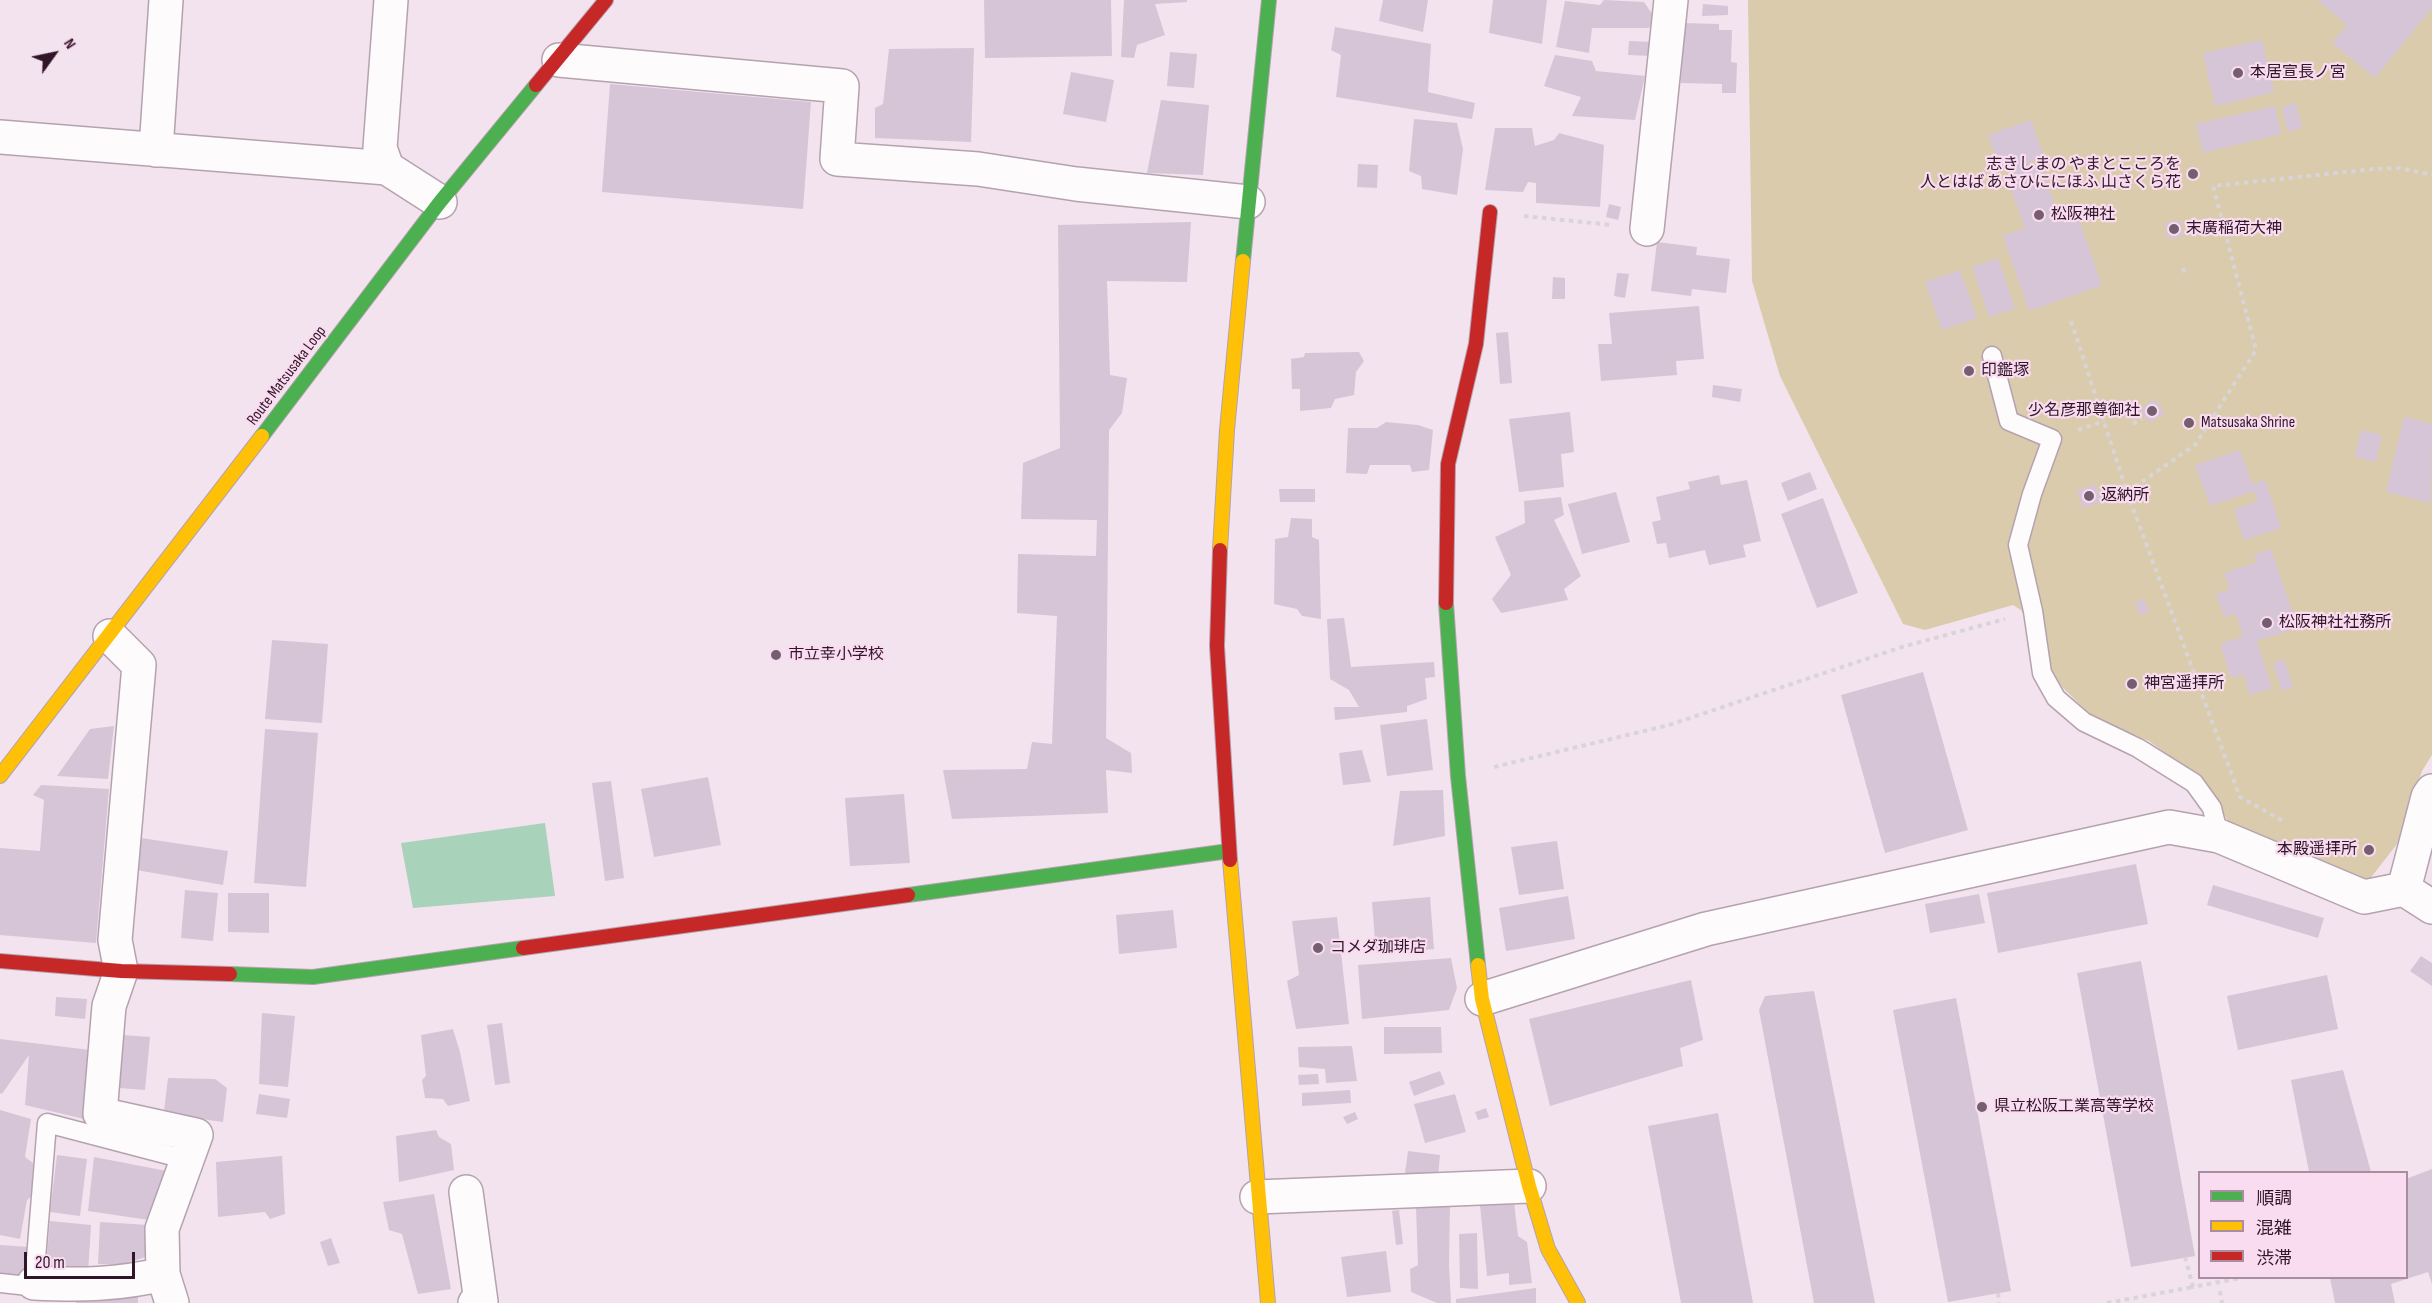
<!DOCTYPE html>
<meta charset="utf-8">
<style>
body{margin:0}
#map{position:relative;width:2432px;height:1303px;overflow:hidden;background:#f3e3ee;font-family:"Sofia Sans Condensed","Noto Sans JP",sans-serif}
canvas{display:block}
.legend{position:absolute;left:2198px;top:1171px;width:210px;height:108px;box-sizing:border-box;background:#fadcf0;border:2px solid #aa8da1;margin:0;padding:8px 10px;list-style:none;font-size:18px;color:#31162a}
.legend li{display:flex;align-items:center;gap:12px;height:30px}
.legend b{width:30px;border:2px solid #aa8da1}
.north{position:absolute;left:24px;top:24px;width:60px;height:60px;-webkit-text-stroke:4px #fadcf0;paint-order:stroke;rotate:57deg;font-size:16px;font-weight:700;line-height:24px;text-align:center;color:#31162a}
.north::after{content:'';display:block;margin:auto;width:21px;height:27px;background:#31162a;clip-path:polygon(50% 0,100% 100%,50% 72%,0 100%)}
.scale{position:absolute;left:24px;top:1252px;width:111px;height:27px;box-sizing:border-box;border:3px solid #31162a;border-top:0;padding-left:8px;font-size:18px;line-height:21px;white-space:nowrap;color:#31162a;-webkit-text-stroke:4px #fadcf0;paint-order:stroke}
</style>
<div id="map">
<canvas width="2432" height="1303"></canvas>
<ul class="legend">
<li><b style="height:8px;background:#4caf50"></b>順調</li>
<li><b style="height:8px;background:#ffc107"></b>混雑</li>
<li><b style="height:8px;background:#c62828"></b>渋滞</li>
</ul>
<div class="north">N</div>
<div class="scale">20 m</div>
</div>
<script>
const g = document.querySelector('canvas').getContext('2d');
g.lineJoin = 'round';
function paint(path, color) {
  g.fillStyle = color;
  g.fill(path, 'evenodd');
}
function strokePath(path, color, width, dash) {
  g.strokeStyle = color;
  g.lineWidth = width;
  g.lineCap = dash ? 'butt' : 'round';
  g.setLineDash(dash || []);
  g.stroke(path);
}
function drawText(font, color, halo, rows, align = 'center') {
  g.font = font + ' "Sofia Sans Condensed","Noto Sans JP",sans-serif';
  g.lineWidth = 4.5;
  g.setLineDash([]);
  g.textBaseline = 'middle';
  g.strokeStyle = halo;
  g.fillStyle = color;
  for (const [text, x, y, turn = 0] of rows) {
    g.save();
    g.translate(x, y);
    g.rotate((+turn || 0) * Math.PI / 180);
    g.textAlign = isNaN(turn) ? turn : align;
    if (halo) g.strokeText(text, 0, 0);
    g.fillText(text, 0, 0);
    g.restore();
  }
}
const forest = new Path2D(`
 M 1748,0 L 2432,0 L 2432,755 L 2422,771 L 2397,844 L 2366,884 L 2230,825 L 2206,783 L 2149,741 L 2094,718 L 2058,683 L 2021,610 L 2013,605 L 1925,630 L 1903,624 L 1780,376 L 1752,281 Z`);
const water = new Path2D(`
 M 545,823 L 555,896 L 413,908 L 401,843 Z`);
const building = new Path2D(`
 M 984,0 L 1111,0 L 1112,56 L 985,58 Z
 M 1124,0 L 1187,0 L 1187,2 L 1155,4 L 1165,35 L 1137,45 L 1134,58 L 1121,57 Z
 M 1383,0 L 1428,0 L 1423,32 L 1379,21 Z
 M 1493,0 L 1547,0 L 1542,44 L 1489,33 Z
 M 1604,0 L 1644,2 L 1654,17 L 1649,28 L 1592,28 L 1589,53 L 1556,47 L 1565,1 L 1600,5 Z
 M 2317,0 L 2432,0 L 2432,8 L 2375,78 L 2332,43 L 2347,25 Z
 M 1703,4 L 1728,6 L 1728,15 L 1702,16 Z
 M 1682,23 L 1719,24 L 1719,30 L 1732,30 L 1731,62 L 1737,63 L 1736,93 L 1722,93 L 1722,84 L 1681,83 Z
 M 1335,27 L 1431,44 L 1428,92 L 1475,103 L 1472,119 L 1336,97 L 1341,55 L 1331,50 Z
 M 2262,40 L 2274,92 L 2215,106 L 2203,53 Z
 M 1629,41 L 1653,42 L 1653,56 L 1628,55 Z
 M 974,48 L 971,142 L 875,138 L 875,108 L 883,104 L 889,49 Z
 M 1170,52 L 1197,54 L 1194,88 L 1167,86 Z
 M 1555,55 L 1592,61 L 1596,71 L 1645,76 L 1635,120 L 1572,116 L 1581,97 L 1544,86 Z
 M 1071,72 L 1114,80 L 1106,122 L 1063,114 Z
 M 610,84 L 811,102 L 803,209 L 602,192 Z
 M 1161,100 L 1209,105 L 1203,175 L 1147,173 Z
 M 2296,103 L 2302,128 L 2288,132 L 2282,107 Z
 M 2275,106 L 2281,134 L 2203,153 L 2196,124 Z
 M 1414,119 L 1457,123 L 1463,149 L 1457,195 L 1422,189 L 1421,176 L 1409,171 Z
 M 2031,120 L 2044,157 L 2029,162 L 2032,168 L 2041,166 L 2059,218 L 2076,212 L 2102,285 L 2029,311 L 2003,236 L 2025,228 L 2007,178 L 2016,174 L 2014,166 L 2001,171 L 1988,135 Z
 M 1495,128 L 1532,128 L 1535,146 L 1554,140 L 1559,133 L 1604,145 L 1600,207 L 1536,203 L 1536,183 L 1528,182 L 1523,192 L 1485,190 Z
 M 1358,164 L 1378,165 L 1377,188 L 1357,187 Z
 M 1609,204 L 1621,207 L 1618,220 L 1606,217 Z
 M 2180,220 L 2184,236 L 2168,239 L 2164,223 Z
 M 1191,222 L 1187,282 L 1107,281 L 1110,375 L 1127,378 L 1122,413 L 1109,430 L 1106,738 L 1131,753 L 1132,773 L 1106,770 L 1108,813 L 952,819 L 943,770 L 1027,769 L 1032,742 L 1052,744 L 1057,616 L 1017,613 L 1018,554 L 1096,556 L 1097,520 L 1021,519 L 1023,463 L 1060,448 L 1058,225 Z
 M 1657,242 L 1697,247 L 1696,255 L 1730,259 L 1726,293 L 1692,289 L 1691,296 L 1651,291 Z
 M 1998,258 L 2015,308 L 1989,317 L 1972,267 Z
 M 1960,270 L 1977,318 L 1942,330 L 1925,282 Z
 M 1617,273 L 1629,274 L 1625,298 L 1614,296 Z
 M 1553,277 L 1565,278 L 1565,299 L 1552,299 Z
 M 1699,306 L 1704,359 L 1676,361 L 1677,375 L 1601,381 L 1598,344 L 1612,344 L 1609,313 Z
 M 1508,332 L 1512,383 L 1500,384 L 1496,333 Z
 M 1359,352 L 1364,361 L 1356,372 L 1354,395 L 1335,399 L 1331,408 L 1300,411 L 1300,389 L 1292,389 L 1291,359 L 1304,357 L 1305,353 Z
 M 1713,385 L 1742,389 L 1740,402 L 1712,397 Z
 M 2155,399 L 2165,413 L 2149,423 L 2140,409 Z
 M 1570,412 L 1574,452 L 1561,454 L 1564,487 L 1519,492 L 1509,419 Z
 M 2404,417 L 2432,424 L 2431,503 L 2386,492 Z
 M 1386,422 L 1418,425 L 1433,430 L 1429,470 L 1412,472 L 1410,465 L 1370,465 L 1367,474 L 1346,473 L 1348,428 L 1377,428 Z
 M 2361,430 L 2382,435 L 2376,462 L 2355,457 Z
 M 2240,450 L 2252,484 L 2265,480 L 2281,528 L 2244,540 L 2234,510 L 2258,501 L 2254,491 L 2210,506 L 2195,465 Z
 M 1810,472 L 1817,489 L 1788,501 L 1781,483 Z
 M 1719,475 L 1721,485 L 1747,480 L 1761,541 L 1743,545 L 1746,557 L 1709,565 L 1705,550 L 1669,558 L 1666,543 L 1657,544 L 1652,522 L 1661,520 L 1656,497 L 1690,489 L 1688,482 Z
 M 2095,484 L 2102,501 L 2083,508 L 2077,491 Z
 M 1279,489 L 1315,489 L 1315,502 L 1280,502 Z
 M 1616,492 L 1630,542 L 1582,554 L 1568,504 Z
 M 1561,497 L 1564,515 L 1554,520 L 1581,576 L 1564,589 L 1568,600 L 1501,613 L 1492,599 L 1511,575 L 1495,537 L 1525,523 L 1524,501 Z
 M 1823,498 L 1858,593 L 1817,608 L 1781,514 Z
 M 1291,518 L 1312,519 L 1312,537 L 1319,540 L 1321,619 L 1302,616 L 1297,609 L 1274,604 L 1275,539 L 1288,537 Z
 M 2271,549 L 2298,628 L 2257,641 L 2272,688 L 2250,695 L 2243,674 L 2231,678 L 2220,644 L 2243,636 L 2236,614 L 2224,617 L 2216,594 L 2230,589 L 2224,573 L 2257,562 L 2254,555 Z
 M 2144,599 L 2149,612 L 2140,615 L 2135,602 Z
 M 1344,618 L 1351,667 L 1434,662 L 1435,677 L 1425,678 L 1427,699 L 1407,706 L 1407,712 L 1335,720 L 1334,707 L 1359,707 L 1349,690 L 1330,679 L 1327,619 Z
 M 272,640 L 328,644 L 322,723 L 265,719 Z
 M 2284,659 L 2293,687 L 2282,691 L 2273,663 Z
 M 1923,672 L 1968,830 L 1885,853 L 1841,695 Z
 M 1427,719 L 1433,770 L 1387,776 L 1380,725 Z
 M 114,726 L 108,779 L 57,776 L 90,729 Z
 M 265,729 L 318,733 L 306,887 L 254,883 Z
 M 1362,750 L 1371,782 L 1343,785 L 1339,753 Z
 M 708,777 L 721,845 L 654,857 L 641,789 Z
 M 611,781 L 624,878 L 605,881 L 592,783 Z
 M 41,785 L 109,789 L 96,943 L 0,935 L 0,848 L 40,851 L 44,800 L 33,795 Z
 M 1443,790 L 1445,836 L 1393,846 L 1400,791 Z
 M 904,794 L 910,863 L 850,866 L 845,798 Z
 M 141,838 L 228,851 L 223,885 L 136,870 Z
 M 1557,841 L 1564,889 L 1519,895 L 1511,847 Z
 M 2136,864 L 2148,924 L 1998,953 L 1987,893 Z
 M 2213,885 L 2324,918 L 2318,938 L 2207,905 Z
 M 185,890 L 218,893 L 213,941 L 181,938 Z
 M 228,893 L 269,893 L 269,933 L 228,932 Z
 M 1979,894 L 1985,923 L 1930,933 L 1925,904 Z
 M 1568,896 L 1575,939 L 1506,951 L 1499,908 Z
 M 1430,897 L 1434,949 L 1376,953 L 1372,902 Z
 M 1173,910 L 1177,948 L 1119,954 L 1116,915 Z
 M 1337,917 L 1349,1024 L 1296,1029 L 1287,981 L 1299,975 L 1292,921 Z
 M 2421,956 L 2432,963 L 2432,986 L 2410,971 Z
 M 1451,958 L 1457,988 L 1449,1010 L 1362,1019 L 1358,965 Z
 M 2141,961 L 2195,1256 L 2131,1267 L 2077,973 Z
 M 2327,975 L 2338,1029 L 2238,1050 L 2227,996 Z
 M 1691,980 L 1703,1040 L 1680,1048 L 1683,1066 L 1550,1106 L 1529,1019 Z
 M 1814,991 L 1875,1303 L 1814,1303 L 1759,1010 L 1765,996 Z
 M 56,997 L 87,999 L 85,1019 L 55,1016 Z
 M 1956,998 L 2011,1291 L 1948,1302 L 1893,1010 Z
 M 262,1013 L 295,1016 L 288,1087 L 259,1084 Z
 M 502,1023 L 510,1083 L 495,1085 L 487,1025 Z
 M 1384,1027 L 1441,1027 L 1442,1053 L 1384,1054 Z
 M 453,1029 L 460,1052 L 470,1101 L 448,1106 L 443,1099 L 425,1098 L 422,1080 L 426,1076 L 421,1035 Z
 M 123,1035 L 150,1037 L 145,1090 L 119,1088 Z
 M 0,1039 L 90,1050 L 84,1119 L 25,1105 L 29,1055 L 2,1094 L 0,1093 Z
 M 1352,1046 L 1357,1081 L 1326,1083 L 1325,1069 L 1299,1067 L 1298,1047 Z
 M 2343,1070 L 2371,1172 L 2309,1172 L 2291,1080 Z
 M 1440,1071 L 1445,1084 L 1414,1096 L 1409,1082 Z
 M 1318,1074 L 1319,1084 L 1299,1085 L 1298,1075 Z
 M 168,1078 L 215,1079 L 227,1088 L 223,1122 L 173,1115 L 164,1111 Z
 M 1350,1090 L 1351,1103 L 1302,1106 L 1302,1093 Z
 M 259,1094 L 290,1099 L 287,1118 L 256,1114 Z
 M 1455,1094 L 1466,1132 L 1425,1143 L 1414,1104 Z
 M 1486,1108 L 1489,1117 L 1478,1120 L 1475,1112 Z
 M 0,1110 L 31,1119 L 25,1157 L 33,1163 L 32,1196 L 27,1200 L 20,1239 L 0,1235 Z
 M 1355,1112 L 1358,1119 L 1347,1124 L 1343,1117 Z
 M 1718,1113 L 1753,1303 L 1681,1303 L 1648,1126 Z
 M 436,1130 L 439,1137 L 451,1144 L 454,1170 L 399,1182 L 396,1136 Z
 M 1408,1151 L 1440,1155 L 1438,1176 L 1405,1173 Z
 M 57,1155 L 87,1159 L 80,1216 L 50,1212 Z
 M 282,1156 L 285,1214 L 270,1219 L 265,1212 L 218,1217 L 216,1162 Z
 M 94,1157 L 167,1171 L 149,1220 L 88,1211 Z
 M 2432,1169 L 2432,1284 L 2428,1272 L 2391,1284 L 2395,1303 L 2335,1303 L 2330,1278 L 2406,1278 L 2406,1179 Z
 M 434,1194 L 451,1289 L 418,1294 L 402,1234 L 389,1230 L 383,1202 Z
 M 1514,1202 L 1518,1236 L 1527,1242 L 1532,1283 L 1509,1285 L 1509,1273 L 1487,1276 L 1480,1205 Z
 M 1450,1206 L 1449,1265 L 1451,1303 L 1437,1303 L 1411,1292 L 1410,1269 L 1418,1265 L 1416,1208 Z
 M 1399,1210 L 1403,1244 L 1396,1245 L 1392,1211 Z
 M 50,1221 L 91,1225 L 88,1273 L 46,1266 Z
 M 100,1222 L 149,1225 L 149,1256 L 120,1265 L 98,1264 Z
 M 1477,1233 L 1478,1289 L 1460,1288 L 1459,1234 Z
 M 331,1238 L 340,1263 L 328,1266 L 320,1242 Z
 M 0,1245 L 29,1247 L 25,1279 L 0,1275 Z
 M 1386,1251 L 1391,1292 L 1347,1297 L 1341,1257 Z
 M 1536,1288 L 1536,1303 L 1456,1303 L 1456,1299 Z
 M 75,1295 L 138,1296 L 138,1303 L 76,1303 Z`);
const path = new Path2D(`
 M 1524,216 L 1612,225
 M 2183,268 L 2185,274
 M 2071,321 L 2127,492 L 2195,445 L 2256,350 L 2213,186 L 2374,169 L 2400,168 L 2432,175
 M 2133,424 L 2142,418
 M 2078,430 L 2104,421
 M 2127,492 L 2240,797 L 2283,821
 M 1494,767 L 1669,725 L 1902,647 L 2005,619
 M 2185,1257 L 2193,1287 L 2240,1278
 M 2220,1291 L 2222,1303
 M 1998,1293 L 1999,1303
 M 2107,1303 L 2193,1287`);
const lane = new Path2D(`
 M 1992,356 L 2009,421 L 2052,439 L 2032,494 L 2018,545 L 2033,611 L 2042,673 L 2056,698 L 2084,722 L 2138,748 L 2194,783 L 2212,808 L 2219,836
 M 0,1283 L 28,1286 L 34,1283 L 47,1123 L 188,1160`);
const street = new Path2D(`
 M 559,60 L 842,86 L 837,159 L 978,169 L 1076,184 L 1248,202
 M 0,137 L 387,168 L 440,202
 M 156,150 L 166,0
 M 387,168 L 380,148 L 391,0
 M 1647,229 L 1671,0
 M 110,636 L 139,665 L 115,940 L 121,971 L 109,1006 L 100,1114 L 196,1135 L 162,1229 L 163,1274
 M 2404,889 L 2428,797 L 2432,791
 M 1482,999 L 1706,929 L 2169,827 L 2219,836 L 2364,897 L 2404,889 L 2432,907
 M 466,1192 L 481,1302 L 475,1303
 M 1257,1197 L 1529,1186
 M 34,1283 C 81,1285 117,1285 163,1274 L 172,1303`);
const fast = new Path2D(`
 M 1243,261 L 1269,0
 M 262,436 L 440,202 L 536,85
 M 1446,603 L 1458,776 L 1478,965
 M 908,895 L 1229,851
 M 230,974 L 313,977 L 523,948`);
const slow = new Path2D(`
 M 1220,550 L 1227,430 L 1243,261
 M 0,776 L 262,436
 M 1230,860 L 1268,1303
 M 1478,965 L 1482,999 L 1529,1186 L 1548,1249 L 1578,1303`);
const jam = new Path2D(`
 M 536,85 L 606,0
 M 1220,550 L 1217,646 L 1230,860
 M 1446,603 L 1448,464 L 1476,344 L 1490,212
 M 523,948 L 908,895
 M 0,961 L 121,971 L 230,974`);
const markers = [
 [2238,73,6,"#755e6f"],
 [2193,174,6,"#755e6f"],
 [2039,215,6,"#755e6f"],
 [2174,229,6,"#755e6f"],
 [1969,371,6,"#755e6f"],
 [2152,411,6,"#755e6f"],
 [2189,423,6,"#755e6f"],
 [2089,496,6,"#755e6f"],
 [2267,623,6,"#755e6f"],
 [776,655,6,"#755e6f"],
 [2132,684,6,"#755e6f"],
 [2369,850,6,"#755e6f"],
 [1318,948,6,"#755e6f"],
 [1982,1107,6,"#755e6f"]
];
const poiNames = [
 ["本居宣長ノ宮",2250,73],
 ["志きしまの やまとこころを",2181,165,"right"],
 ["人とはば あさひににほふ 山さくら花",2181,183,"right"],
 ["松阪神社",2051,215],
 ["末廣稲荷大神",2186,229],
 ["印鑑塚",1981,371],
 ["少名彦那尊御社",2140,411,"right"],
 ["Matsusaka Shrine",2201,423],
 ["返納所",2101,496],
 ["松阪神社社務所",2279,623],
 ["市立幸小学校",788,655],
 ["神宮遥拝所",2144,684],
 ["本殿遥拝所",2357,850,"right"],
 ["コメダ珈琲店",1330,948],
 ["県立松阪工業高等学校",1994,1107]
];
const streetNames = [
 ["Route Matsusaka Loop",287,376,-53]
];
paint(forest, '#d9cbab');
paint(water, '#a9d2ba');
paint(building, '#d6c5d6');
strokePath(lane, '#b5a2af', 21);
strokePath(street, '#b5a2af', 36);
strokePath(fast, '#b5a2af', 16);
strokePath(slow, '#b5a2af', 16);
strokePath(jam, '#b5a2af', 16);
strokePath(path, '#d9d4d7', 4, [4.5, 4.5]);
strokePath(lane, '#fdfbfc', 18);
strokePath(street, '#fdfbfc', 33);
strokePath(fast, '#4caf50', 14);
strokePath(slow, '#ffc107', 14);
strokePath(jam, '#c62828', 14);
for (const [x, y, r, color] of markers) {
  const dot = new Path2D();
  dot.arc(x, y, r, 0, 2 * Math.PI);
  g.fillStyle = color;
  g.fill(dot);
  strokePath(dot, '#fadcf0', 2);
}
drawText('16px', '#31162a', '#fadcf0', poiNames, 'left');
drawText('16px', '#31162a', '#fadcf0', streetNames);
</script>
